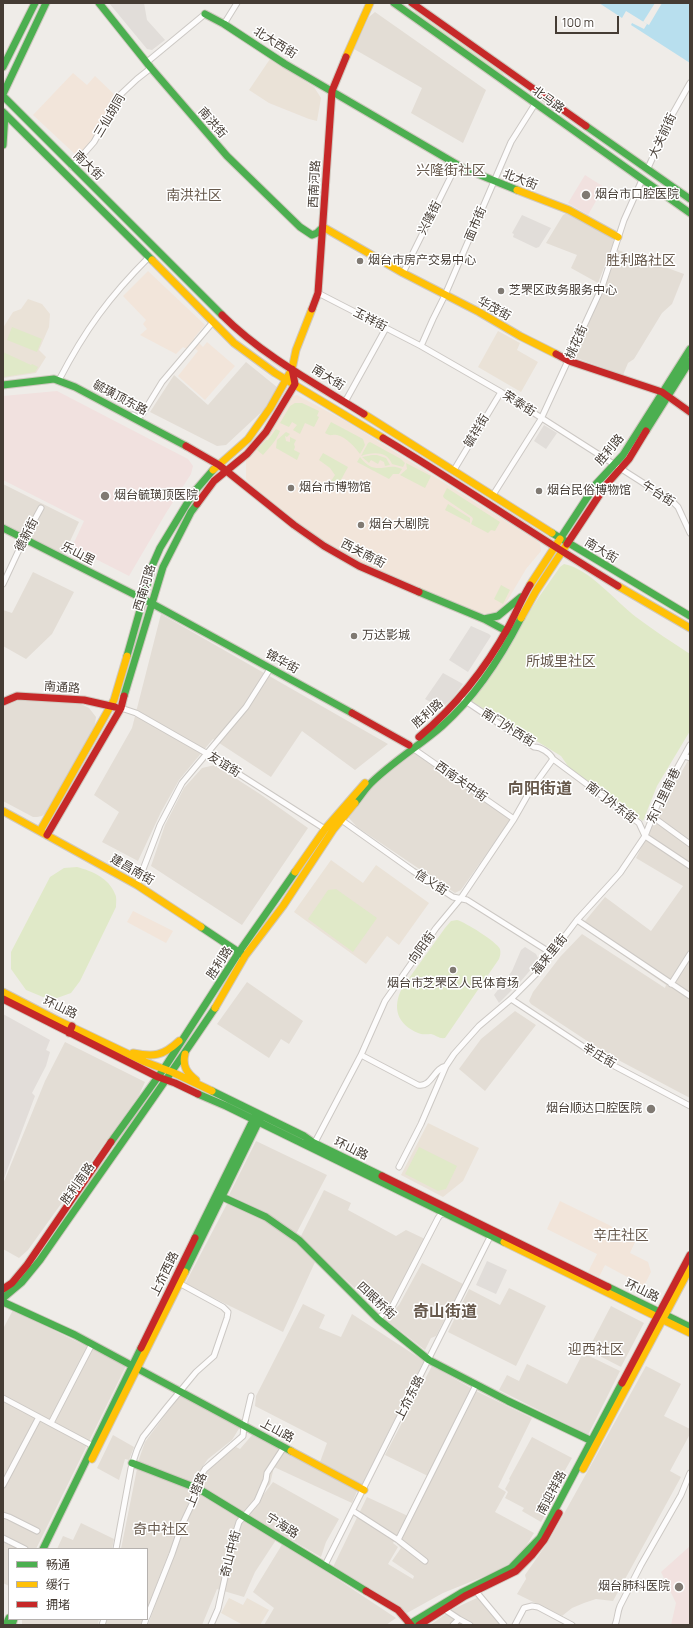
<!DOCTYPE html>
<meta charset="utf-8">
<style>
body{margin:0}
#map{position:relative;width:693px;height:1628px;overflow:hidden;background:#efece8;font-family:Manrope,"Noto Sans SC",sans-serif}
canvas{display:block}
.frame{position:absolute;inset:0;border:4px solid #453c34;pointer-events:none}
.legend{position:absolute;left:8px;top:1548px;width:140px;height:72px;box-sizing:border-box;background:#fff;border:1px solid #b5b1ae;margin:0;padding:5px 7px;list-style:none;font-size:12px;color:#453c34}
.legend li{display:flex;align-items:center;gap:8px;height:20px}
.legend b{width:20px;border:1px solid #b5b1ae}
.scale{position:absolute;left:555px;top:16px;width:64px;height:18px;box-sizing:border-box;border:2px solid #453c34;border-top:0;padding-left:5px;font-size:12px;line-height:14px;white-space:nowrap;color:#453c34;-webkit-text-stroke:3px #fff;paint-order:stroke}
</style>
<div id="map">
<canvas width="693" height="1628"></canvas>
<div class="frame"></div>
<ul class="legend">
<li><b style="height:5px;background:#4caf50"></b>畅通</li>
<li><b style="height:5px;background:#ffc107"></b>缓行</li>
<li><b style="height:5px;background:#c62828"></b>拥堵</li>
</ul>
<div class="scale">100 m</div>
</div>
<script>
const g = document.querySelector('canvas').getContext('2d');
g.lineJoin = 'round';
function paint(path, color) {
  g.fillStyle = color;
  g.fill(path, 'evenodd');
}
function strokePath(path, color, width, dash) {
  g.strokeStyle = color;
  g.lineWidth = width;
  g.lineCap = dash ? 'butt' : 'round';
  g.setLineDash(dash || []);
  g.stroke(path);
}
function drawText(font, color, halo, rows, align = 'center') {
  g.font = font + ' Manrope,"Noto Sans SC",sans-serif';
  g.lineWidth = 3;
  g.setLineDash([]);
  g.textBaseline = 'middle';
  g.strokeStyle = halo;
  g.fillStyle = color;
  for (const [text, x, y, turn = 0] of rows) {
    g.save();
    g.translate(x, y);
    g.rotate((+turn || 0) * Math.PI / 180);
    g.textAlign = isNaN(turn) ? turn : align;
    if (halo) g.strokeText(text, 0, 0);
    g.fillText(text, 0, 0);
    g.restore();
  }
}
const residential = new Path2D(`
 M 375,12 L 486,90 L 463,143 L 411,113 L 422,88 L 354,49 L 369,17 Z
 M 567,213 L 612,238 L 614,242 L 598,283 L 571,268 L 577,255 L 546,243 L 563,215 Z
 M 618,250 L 684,274 L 672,304 L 662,313 L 634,359 L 628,363 L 623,375 L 574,357 L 605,286 Z
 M 246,362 L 283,392 L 226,445 L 217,446 L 150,412 L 174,375 L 208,405 Z
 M 3,484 L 79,522 L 64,554 L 3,524 Z
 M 33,572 L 74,592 L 52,634 L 26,659 L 3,646 L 3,610 L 12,613 Z
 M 161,614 L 388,744 L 355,770 L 302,731 L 271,777 L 213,739 L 179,780 L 161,812 L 138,861 L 102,842 L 119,812 L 94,795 L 132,728 Z
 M 20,700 L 81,704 L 89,708 L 96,717 L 95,724 L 90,735 L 49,810 L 42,816 L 37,817 L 33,817 L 3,801 L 3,707 Z
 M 413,751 L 511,819 L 461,890 L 455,893 L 357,827 L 348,817 L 373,786 Z
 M 690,757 L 690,1098 L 607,1054 L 531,1004 L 529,1001 L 533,992 L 560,957 L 582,934 L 665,988 L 666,985 L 581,926 L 605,897 L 651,931 L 683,886 L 636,858 L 660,810 Z
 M 215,765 L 260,794 L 308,828 L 242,925 L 151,866 L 165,825 L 184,788 L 202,768 Z
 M 247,982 L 303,1021 L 289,1044 L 281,1039 L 269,1058 L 217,1024 Z
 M 515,1011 L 536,1025 L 485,1091 L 459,1069 L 481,1039 Z
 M 65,1042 L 145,1082 L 139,1095 L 28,1250 L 19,1258 L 3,1249 L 3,1184 L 45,1081 Z
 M 256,1141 L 327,1175 L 296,1234 L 270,1215 L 229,1195 Z
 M 324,1190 L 351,1203 L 348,1210 L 396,1236 L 406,1230 L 425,1239 L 391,1304 L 379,1310 L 300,1238 Z
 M 228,1202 L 265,1219 L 294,1239 L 316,1260 L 283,1332 L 185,1284 Z
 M 422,1263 L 463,1284 L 436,1336 L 431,1338 L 425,1350 L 385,1319 L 399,1305 Z
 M 509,1288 L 546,1306 L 516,1366 L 448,1332 L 469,1289 L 500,1305 Z
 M 303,1304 L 325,1315 L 319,1328 L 341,1337 L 352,1314 L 424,1361 L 362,1484 L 320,1462 L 327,1443 L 255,1406 L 256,1396 Z
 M 611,1306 L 644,1323 L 621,1367 L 588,1350 Z
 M 13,1310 L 126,1366 L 36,1549 L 9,1549 L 9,1586 L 3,1583 L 3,1327 L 4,1327 Z
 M 583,1353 L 620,1371 L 588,1435 L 499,1390 L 507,1375 L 519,1381 L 527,1364 L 567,1384 Z
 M 432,1366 L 478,1392 L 532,1418 L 498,1487 L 506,1492 L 495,1512 L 534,1533 L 525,1548 L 514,1560 L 500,1570 L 443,1593 L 407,1613 L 333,1567 L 367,1497 L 408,1516 L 393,1543 L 398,1547 L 388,1564 L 413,1579 L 414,1576 L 392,1561 L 401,1548 L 397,1544 L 432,1478 L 385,1455 Z
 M 646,1366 L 681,1384 L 664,1416 L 690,1429 L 690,1434 L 670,1471 L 681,1477 L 613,1601 L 596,1599 L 584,1603 L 572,1608 L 562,1616 L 517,1594 L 526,1579 L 525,1575 L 550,1539 Z
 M 180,1395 L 240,1427 L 232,1440 L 208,1459 L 203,1466 L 147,1609 L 147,1549 L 121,1549 L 139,1459 L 145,1442 Z
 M 253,1434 L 358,1489 L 352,1503 L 274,1467 L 270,1484 L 238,1518 L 276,1540 L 255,1572 L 244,1597 L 217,1589 L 202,1625 L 148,1625 L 184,1526 L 199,1494 L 206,1473 L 212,1466 L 236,1447 L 240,1449 Z
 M 113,1435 L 134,1447 L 129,1460 L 125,1459 L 119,1480 L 97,1468 Z
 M 532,1437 L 572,1458 L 548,1500 L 552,1503 L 541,1522 L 522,1511 L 524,1508 L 505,1498 L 508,1492 L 505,1489 L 510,1480 L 509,1479 Z
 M 273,1482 L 339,1519 L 326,1542 L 321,1557 L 248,1515 Z
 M 81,1523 L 114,1539 L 112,1549 L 57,1549 L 63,1536 L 73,1540 Z
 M 283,1543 L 396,1618 L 386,1625 L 264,1625 L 274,1608 L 253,1592 Z
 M 479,1597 L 501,1625 L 430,1625 L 453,1609 Z
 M 22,1619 L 99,1619 L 98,1625 L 22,1625 Z
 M 106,1619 L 143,1619 L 140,1625 L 105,1625 Z`);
const commercial = new Path2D(`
 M 73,73 L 87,85 L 95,76 L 117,97 L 92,142 L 78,157 L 33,115 Z
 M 148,271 L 205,325 L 194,338 L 203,347 L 207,342 L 235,366 L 205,400 L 178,376 L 198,351 L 191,345 L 187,349 L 183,347 L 176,354 L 140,335 L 147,329 L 143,324 L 146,320 L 123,296 Z
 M 297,395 L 349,423 L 537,541 L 540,544 L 541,551 L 526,569 L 503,608 L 495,613 L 485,614 L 470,609 L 385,576 L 331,548 L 297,523 L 257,491 L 246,479 L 246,460 L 270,433 L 291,398 L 293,396 Z
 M 133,911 L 173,931 L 166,943 L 127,922 Z
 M 560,1201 L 609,1225 L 635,1242 L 630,1253 L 648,1262 L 651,1272 L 644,1286 L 605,1265 L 599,1277 L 588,1272 L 597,1254 L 547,1229 Z`);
const industrial = new Path2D(`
 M 3,1014 L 50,1040 L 46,1050 L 50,1052 L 46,1066 L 32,1093 L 35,1096 L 3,1181 Z`);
const education = new Path2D(`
 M 270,59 L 314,87 L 321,98 L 317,121 L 309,119 L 269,103 L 249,90 Z
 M 28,299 L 42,304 L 50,314 L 49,327 L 39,350 L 46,357 L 36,373 L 3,378 L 3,328 L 13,312 L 21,309 Z
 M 498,331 L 520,343 L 517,350 L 538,362 L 521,392 L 478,367 Z
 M 331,860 L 363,883 L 376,865 L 429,903 L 399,945 L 387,936 L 366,964 L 294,912 Z
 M 428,1123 L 479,1148 L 463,1181 L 443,1197 L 401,1175 Z
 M 229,1598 L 243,1605 L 247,1598 L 269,1610 L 260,1625 L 243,1625 L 221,1613 Z`);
const medical = new Path2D(`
 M 585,175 L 604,187 L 588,215 L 568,203 Z
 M 57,391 L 188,459 L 193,466 L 191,474 L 166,513 L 129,576 L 72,547 L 84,521 L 3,480 L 3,396 Z
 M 690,1546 L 690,1625 L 671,1625 L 676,1603 L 661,1572 Z`);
const green = new Path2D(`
 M 415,11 L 503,73 L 504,76 L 414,13 Z
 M 12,327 L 42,339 L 37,352 L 7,340 Z
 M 3,352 L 31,365 L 32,364 L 38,367 L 35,372 L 3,377 Z
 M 295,403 L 302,403 L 319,411 L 317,416 L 319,417 L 314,427 L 305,423 L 300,434 L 293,430 L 297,425 L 292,422 L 289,427 L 280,423 L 290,406 Z
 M 331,422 L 363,439 L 365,445 L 360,454 C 354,446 347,438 337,435 C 331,434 332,437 325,433 Z
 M 276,429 L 280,431 C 276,441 270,447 263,455 L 257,450 L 266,440 L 268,440 Z
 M 286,432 L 290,434 L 287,437 L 285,436 L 286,441 L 290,442 L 290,437 L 296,440 L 294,444 L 295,447 L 294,450 L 300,453 L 297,460 L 276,448 L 277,440 Z
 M 370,442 L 401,459 L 405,463 L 403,467 L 392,464 C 387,451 373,452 361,456 L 368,443 Z
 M 323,453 L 348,467 L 337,487 L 334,486 L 330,493 L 328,483 L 331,481 L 335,475 L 330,468 L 319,460 Z
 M 372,455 L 377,455 L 386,458 L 390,465 L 385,466 L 384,462 L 380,460 L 378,464 L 371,460 L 369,463 L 362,457 Z
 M 360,457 C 376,478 386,461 402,469 L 399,474 L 393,474 L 389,479 L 357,462 Z
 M 406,463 L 431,476 L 425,488 L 400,475 L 407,469 Z
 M 447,488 L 500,522 L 495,531 L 491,530 L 488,533 L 471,524 L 473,519 L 472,517 L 444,498 L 443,496 Z
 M 448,504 L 470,518 L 470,523 L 445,510 Z
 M 564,564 C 590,569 615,601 636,617 C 653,630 672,642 690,654 L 690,731 L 657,786 L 643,821 L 570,769 L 561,756 L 471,701 L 539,597 L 560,567 Z
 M 501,585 L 510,590 L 503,604 L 494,599 Z
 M 77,867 C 92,871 109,878 115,894 C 117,897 116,903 116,907 L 80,981 L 71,993 L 57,998 L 43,997 L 26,990 L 11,969 L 11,952 L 50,877 L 64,868 Z
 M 336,889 L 377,918 L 353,952 L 308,919 L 328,890 Z
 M 457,920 C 465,922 497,942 500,949 C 501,953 500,956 499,959 L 445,1038 C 439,1039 436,1035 431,1034 C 427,1034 422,1035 418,1033 C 397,1024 392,1008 402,988 L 445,928 L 451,921 Z
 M 419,1147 L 457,1166 L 446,1189 L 438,1191 L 405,1174 Z`);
const parking = new Path2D(`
 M 109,3 L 144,3 L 147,20 L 165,40 L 152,50 L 147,49 Z
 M 522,215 L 551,228 L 539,247 L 536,248 L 513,237 L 514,234 L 512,233 Z
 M 544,425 L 557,433 L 546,449 L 534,441 Z
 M 471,626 L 489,634 L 491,636 L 468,672 L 449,660 Z
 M 443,673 L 463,684 L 453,698 L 441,708 L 425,699 Z
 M 525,947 L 536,954 L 539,960 L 521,981 L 499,1003 L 494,995 L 512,971 L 521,950 Z
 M 487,1261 L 507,1270 L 496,1294 L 476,1285 Z`);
const water = new Path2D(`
 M 599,3 L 690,3 L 690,63 L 631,25 L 632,23 L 644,29 L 647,24 L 626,11 L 622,18 Z`);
const pier = new Path2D(`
 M 655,3 L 662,3 L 649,25 L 643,22 Z`);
const street = new Path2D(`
 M 224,24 L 237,3
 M 147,62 L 205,14
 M 72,167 L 94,142 L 120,95 L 137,79 L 151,68
 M 648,168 L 672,115 L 690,83
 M 403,273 L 457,164
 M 318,293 L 421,346 L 501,392 L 673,502 L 678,507 L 690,533
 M 421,346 L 433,319 L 445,295 L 511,142 L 535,104
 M 59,380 C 85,330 109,297 149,257
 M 345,402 L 386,328
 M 133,415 L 138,418 L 143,413 L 162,382 L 213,322
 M 454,470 L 501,392
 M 493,495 L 541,419 L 602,287 L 624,220 L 642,180
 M 3,584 L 24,539 L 41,508
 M 464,700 L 534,747 C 541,747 550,753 553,759 L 639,823 L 645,836 L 690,866
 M 121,708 L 136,713 L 206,753 L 325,829
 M 411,747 L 514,819
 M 684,756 L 690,758
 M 653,817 L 690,844
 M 340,819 L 413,871 L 453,897 L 467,900 L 551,953
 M 137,885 L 160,825 L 182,783 L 246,707 L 270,669
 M 577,920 L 690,996
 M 671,984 L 690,954
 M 511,999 L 605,1061 L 690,1106
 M 361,1055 L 418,1085 C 431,1088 434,1068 446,1066 L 454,1054 L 479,1026 L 511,999 L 536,974 L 577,920 L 620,873 L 645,836 L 658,803 L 690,745
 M 313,1146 L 361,1055 L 385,1001 L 436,928 L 461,898 L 514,819 L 530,791 L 553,759
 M 399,1167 L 421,1124 L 446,1066
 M 378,1319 L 393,1305 L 438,1218 L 441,1214 L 445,1214
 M 3,1398 L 95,1447
 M 51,1423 L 92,1344
 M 3,1485 L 39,1417
 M 353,1511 L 398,1540 L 425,1561
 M 3,1515 L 9,1517 L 37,1531
 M 3,1538 L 25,1549
 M 398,1540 L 476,1385
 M 116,1549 L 131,1468 L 137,1450 L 143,1437 L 167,1407 L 196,1372 L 214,1356 L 227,1318 L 228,1312 L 223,1307 L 179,1283
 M 325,1565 L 492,1233
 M 474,1589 L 504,1625
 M 444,1609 L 459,1619
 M 147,1617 L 172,1554 L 182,1525 L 199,1489 L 200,1477 L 205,1469 L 243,1436 L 244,1426 L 251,1396
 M 102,1625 L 104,1619
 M 144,1625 L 146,1619
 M 211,1625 L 218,1609 L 233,1541 L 239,1522 L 257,1501 L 266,1480 L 267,1473 L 284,1447
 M 453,1625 L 459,1619 L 470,1625
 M 515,1625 L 524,1608 L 532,1606 L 538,1607 L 572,1625
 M 615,1625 C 618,1618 617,1613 620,1606 L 641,1565 L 681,1495 L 690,1473`);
const fast = new Path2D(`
 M 99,3 L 151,68 L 227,156 L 300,227 L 312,235 L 317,233 L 323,227
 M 394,3 L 690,213
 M 205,14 L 224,24 L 285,64 L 463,168 L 517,190
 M 3,67 L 35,3
 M 3,94 L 46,3
 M 3,96 L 222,315
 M 3,112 L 152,260
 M 586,126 L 690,199
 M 3,145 L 5,114
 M 3,385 L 54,379 L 75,387 L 186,446
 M 646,431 L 690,361
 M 3,528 L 151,603 L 352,713
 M 552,533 L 690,616
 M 560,539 L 596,484 L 623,455 L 690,349
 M 419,592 L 484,619 L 510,633
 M 484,619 L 498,616 L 521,597
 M 127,656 L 153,564 L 160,548 L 194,492 L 213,470
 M 124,696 L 163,567 L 191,512 L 197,504
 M 355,803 C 360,797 365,789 370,784 C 392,762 419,746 442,726 C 475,697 501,657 521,618
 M 201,927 L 243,955
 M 212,1091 L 304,1136 L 314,1143 L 382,1176
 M 198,1094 L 226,1106 L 504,1242
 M 111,1142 L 163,1070 L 239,952 L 295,872
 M 218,1195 L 266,1217 L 299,1240 L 378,1319 L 429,1360 L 508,1401 L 596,1443
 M 195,1238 L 255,1116
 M 185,1272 L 260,1119
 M 608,1287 L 690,1327
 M 3,1298 L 22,1282 L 40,1260 C 98,1176 158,1093 215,1008
 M 3,1302 L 75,1335 L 291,1451
 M 132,1463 L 199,1489 L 366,1591
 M 43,1549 L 141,1348
 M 6,1625 L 9,1618
 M 12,1625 L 14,1619
 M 408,1625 L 461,1593 L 511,1568 L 540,1538 L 622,1383`);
const slow = new Path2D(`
 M 346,57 L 370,3
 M 517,190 L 569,210 L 618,237
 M 323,227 L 403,273 L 479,312 L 520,336 L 556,354
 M 152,260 L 234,343 L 275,373 L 383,438
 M 364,414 L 552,533
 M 213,470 L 248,439 L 270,408 L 292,369 L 296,350 L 312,309
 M 530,585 L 560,539
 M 618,586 L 690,628
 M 521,618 L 536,591 L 567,544
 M 3,811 L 137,885 L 201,927
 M 40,831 L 114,700 L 127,656
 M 295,872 L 325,829 L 365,783
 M 3,992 L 59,1021 L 145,1062 L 172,1072 L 212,1091
 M 215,1008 L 245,956 L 283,906 L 333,830 L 355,803
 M 133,1053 C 154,1057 163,1056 179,1041
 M 185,1054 C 182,1066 187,1073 196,1080
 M 504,1242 L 690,1333
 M 291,1451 L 364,1490
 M 92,1459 L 185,1272
 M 583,1469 L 690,1268`);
const jam = new Path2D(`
 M 412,3 L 586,126
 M 312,309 L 318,293 L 332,91 L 346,57
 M 222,315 C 263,356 316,384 364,414
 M 556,354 L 569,361 L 662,392 L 690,412
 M 383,438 C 463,486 539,538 618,586
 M 186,446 L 219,465 L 294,525 L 324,546 L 359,566 L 419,592
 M 197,504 L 214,481 L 247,454 L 266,432 L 295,384 L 292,369
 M 567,544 L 606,485 L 629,459 L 646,431
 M 3,702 L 17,696 L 84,700 L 115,707
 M 352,713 L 409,745
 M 419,737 C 456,706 486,668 509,626 C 516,613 522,598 530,585
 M 47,835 L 121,708 L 124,696
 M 3,999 L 158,1077 L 175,1083 L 198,1094
 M 69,1033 L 72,1026
 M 382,1176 L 608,1287
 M 3,1289 L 12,1283 L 27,1265 L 111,1142
 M 141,1348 L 195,1238
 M 622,1383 L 690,1255
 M 366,1591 L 398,1610 L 411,1625
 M 419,1625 L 465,1596 L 516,1571 L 532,1555 L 544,1540 L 559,1513`);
const markers = [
 [586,195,5,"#807a73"],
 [360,261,4,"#807a73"],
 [501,291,4,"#807a73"],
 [291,488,4,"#807a73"],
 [539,491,4,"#807a73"],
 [105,496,5,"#807a73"],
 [361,525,4,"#807a73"],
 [354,636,4,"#807a73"],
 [453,970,4,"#807a73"],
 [651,1109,5,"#807a73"],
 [679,1587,5,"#807a73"]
];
const streetNames = [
 ["北大西街",275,43,32],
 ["北马路",548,100,36],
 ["三仙胡同",110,116,-59],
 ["南洪街",212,123,49],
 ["大关前街",663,136,-65],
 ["南大街",88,166,44],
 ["北大街",520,180,21],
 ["西南河路",315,184,-87],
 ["兴隆街",430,218,-63],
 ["面市街",476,224,-67],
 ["华茂街",494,309,29],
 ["玉祥街",370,320,27],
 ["桃花街",577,342,-66],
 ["南大街",328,378,32],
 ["毓璜顶东路",120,398,28],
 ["荣泰街",519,404,33],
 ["毓祥街",477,431,-59],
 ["胜利路",610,450,-50],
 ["午台街",658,494,33],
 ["德新街",27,535,-63],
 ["南大街",601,551,31],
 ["乐山里",78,554,27],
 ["西关南街",363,554,27],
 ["西南河路",145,588,-73],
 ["锦华街",282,662,29],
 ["南通路",62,688,4],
 ["胜利路",428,714,-42],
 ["南门外西街",508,728,32],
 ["友谊街",224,765,32],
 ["西南关中街",461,782,35],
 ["东门里南巷",664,796,-64],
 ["南门外东街",611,803,37],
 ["建昌南街",132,870,30],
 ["信义街",431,883,33],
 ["向阳街",422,948,-54],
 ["福来里街",550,955,-51],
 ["胜利路",220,963,-57],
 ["环山路",60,1008,25],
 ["辛庄街",599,1056,31],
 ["环山路",351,1149,26],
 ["胜利南路",78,1184,-55],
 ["上夼西路",165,1274,-64],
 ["环山路",642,1291,26],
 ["四眼桥街",376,1301,43],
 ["上夼东路",410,1398,-63],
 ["上山路",277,1431,28],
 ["上塔路",197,1490,-68],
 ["南迎祥路",552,1493,-62],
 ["宁海路",282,1526,32],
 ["奇山中街",231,1554,-76]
];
const poiNames = [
 ["烟台市口腔医院",595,195],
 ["烟台市房产交易中心",368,261],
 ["芝罘区政务服务中心",509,291],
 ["烟台市博物馆",299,488],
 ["烟台民俗博物馆",547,491],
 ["烟台毓璜顶医院",114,496],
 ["烟台大剧院",369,525],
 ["万达影城",362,636],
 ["烟台市芝罘区人民体育场",453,984,"center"],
 ["烟台顺达口腔医院",642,1109,"right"],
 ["烟台肺科医院",670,1587,"right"]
];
const quarterNames = [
 ["兴隆街社区",451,171],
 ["南洪社区",194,196],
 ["胜利路社区",641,261],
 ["所城里社区",561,662],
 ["辛庄社区",621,1236],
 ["迎西社区",596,1350],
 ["奇中社区",161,1530]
];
const districtNames = [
 ["向阳街道",540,790],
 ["奇山街道",445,1313]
];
paint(residential, '#e3ddd5');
paint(commercial, '#f2e5da');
paint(industrial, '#e2ddd9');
paint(education, '#eae2d7');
paint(medical, '#f1e1df');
paint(green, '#e0e9c8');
paint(parking, '#e1ddd9');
paint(water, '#b8dfee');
paint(pier, '#efece8');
strokePath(street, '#ccc8c4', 7);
strokePath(fast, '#cfc8bf', 9);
strokePath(slow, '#cfc8bf', 9);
strokePath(jam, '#cfc8bf', 9);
strokePath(street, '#fdfcfc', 5);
strokePath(fast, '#4caf50', 7);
strokePath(slow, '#ffc107', 7);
strokePath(jam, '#c62828', 7);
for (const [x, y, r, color] of markers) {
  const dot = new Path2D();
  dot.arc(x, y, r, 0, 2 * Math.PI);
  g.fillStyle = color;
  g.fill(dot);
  strokePath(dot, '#fff', 1.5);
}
drawText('12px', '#453c34', '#fff', streetNames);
drawText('12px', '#453c34', '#fff', poiNames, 'left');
drawText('14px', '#67594c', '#fff', quarterNames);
drawText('bold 16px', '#67594c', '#fff', districtNames);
</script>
